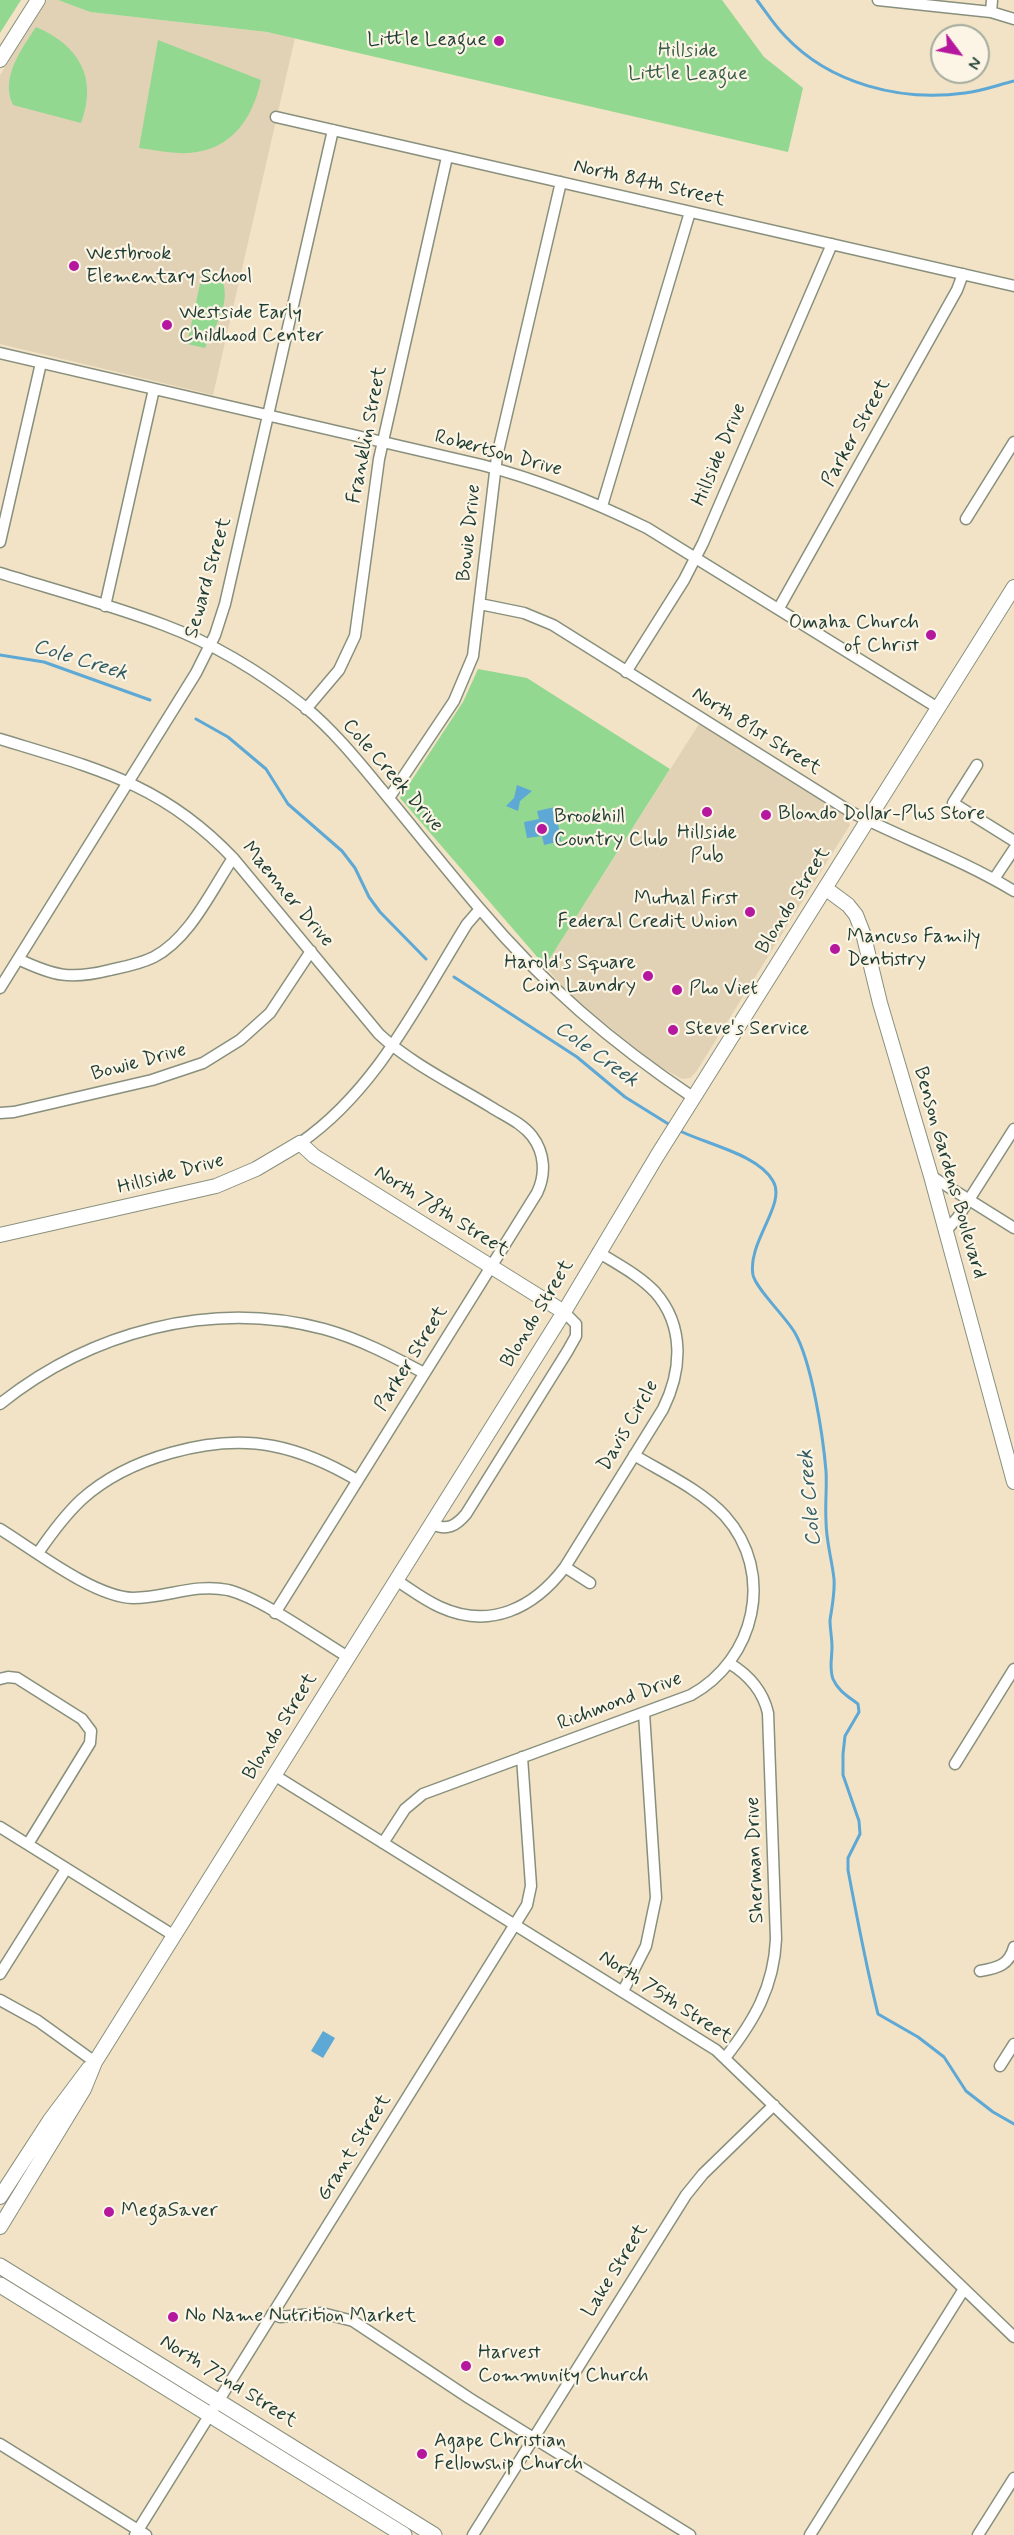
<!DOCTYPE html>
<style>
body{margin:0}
#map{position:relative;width:1014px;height:2535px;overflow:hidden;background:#f2e3c6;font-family:Mynerve,sans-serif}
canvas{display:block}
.north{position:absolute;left:930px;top:24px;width:60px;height:60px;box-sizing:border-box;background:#fcf5e5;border:2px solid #a4ab9e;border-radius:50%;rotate:122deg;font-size:16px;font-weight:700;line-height:24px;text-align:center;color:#1f3d34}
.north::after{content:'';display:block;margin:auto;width:21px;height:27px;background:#b5179e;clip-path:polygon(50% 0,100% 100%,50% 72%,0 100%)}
</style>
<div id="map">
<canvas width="1014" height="2535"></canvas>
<div class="north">N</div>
</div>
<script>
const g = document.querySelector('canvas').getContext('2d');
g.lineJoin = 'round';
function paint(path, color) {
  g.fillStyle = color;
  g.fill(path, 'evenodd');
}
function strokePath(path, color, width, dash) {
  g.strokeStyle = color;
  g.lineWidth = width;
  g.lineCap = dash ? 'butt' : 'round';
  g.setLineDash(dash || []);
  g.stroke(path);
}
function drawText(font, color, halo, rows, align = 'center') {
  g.font = font + ' Mynerve,sans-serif';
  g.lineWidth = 4.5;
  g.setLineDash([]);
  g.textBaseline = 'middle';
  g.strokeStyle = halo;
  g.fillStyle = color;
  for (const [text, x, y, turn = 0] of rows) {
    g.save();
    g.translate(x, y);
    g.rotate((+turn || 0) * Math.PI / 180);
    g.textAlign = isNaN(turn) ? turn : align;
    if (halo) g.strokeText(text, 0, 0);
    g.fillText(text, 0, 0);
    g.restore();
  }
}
const built = new Path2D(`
 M 47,0 L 58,0 L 90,12 L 267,32 L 295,38 L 213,395 L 0,344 L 0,75 Z
 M 699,724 L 846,816 L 850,825 L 696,1072 L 690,1078 L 682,1079 L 657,1065 L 602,1021 L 568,993 L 545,966 Z`);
const green = new Path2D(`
 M 0,0 L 21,0 L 0,33 Z
 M 58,0 L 722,0 L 764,57 L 803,88 L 788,152 L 267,32 L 90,12 Z
 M 36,27 C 79,45 98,78 81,123 L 13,105 C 0,78 21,50 36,27 Z
 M 158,40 L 261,80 C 253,118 232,150 189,153 C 173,154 155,150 139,148 Z
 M 203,270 L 221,278 C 233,301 214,328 205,348 L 187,344 Z
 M 478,669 L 527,678 L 670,769 L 545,966 L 400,798 L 463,702 Z`);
const water = new Path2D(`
 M 517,785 L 532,791 L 520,801 L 518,811 L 506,806 L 514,798 Z
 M 555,807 L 561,841 L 544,845 L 542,836 L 527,838 L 524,822 L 539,819 L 537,811 Z
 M 323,2031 L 335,2038 L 323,2058 L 311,2051 Z`);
const stream = new Path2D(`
 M 757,0 C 766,12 774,25 785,36 C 830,84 901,102 965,93 C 982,91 998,85 1014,81
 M 0,655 L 44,662 L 150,700
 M 196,719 L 228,737 L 266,769 L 288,804 L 342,851 L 355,868 L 369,897 L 380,912 L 426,959
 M 454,977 L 577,1057 L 625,1097 L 670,1125
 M 678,1130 C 705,1144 758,1154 773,1181 C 787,1204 747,1242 753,1275 C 756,1289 786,1317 795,1333 C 812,1363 823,1436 826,1471 C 827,1487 825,1504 826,1521 C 826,1541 832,1560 834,1579 C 835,1593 832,1607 830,1620 C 830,1629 832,1638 832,1647 C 832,1659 829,1668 833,1679 C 838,1691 849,1697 858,1704 L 859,1712 L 845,1736 L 843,1754 L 843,1775 L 859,1821 L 860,1834 L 848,1858 L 848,1870 C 857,1918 866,1966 878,2014 L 918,2037 L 944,2057 L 966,2091 L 993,2112 L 1014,2124`);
const street = new Path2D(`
 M 878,0 L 991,12 L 1014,19
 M 991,12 L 992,0
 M 276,117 L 1014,286
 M 0,353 L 482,465 C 540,480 594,502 647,528 L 938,708
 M 602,506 L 690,212
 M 966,519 L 1014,442
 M 0,542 L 41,363
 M 0,573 C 55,590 111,605 164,625 C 215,644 263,674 305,707 C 334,731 358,761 382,790 C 415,830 447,870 480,909 C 544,985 612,1043 694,1098
 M 480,604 L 524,613 L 553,625 L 851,812 C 906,840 961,859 1014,891
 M 105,606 L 154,389
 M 779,608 L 957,290 L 963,274
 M 626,672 L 684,580 L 703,543 L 832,244
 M 306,709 L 339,670 L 355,636 L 379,459 L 447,157
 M 0,739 C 94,768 162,783 233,858 L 379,1034 C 410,1063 455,1085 491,1107 C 505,1116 522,1123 532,1136 C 545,1153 546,1174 537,1193 L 275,1613
 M 977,765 L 953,803 L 1014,841
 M 389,798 L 454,701 L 473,656 L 497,456 L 561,182
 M 994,879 L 1014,849
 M 18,959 C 54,976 70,980 110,970 C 124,967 140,964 154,957 C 190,938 211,891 233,858
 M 0,988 L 196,673 L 215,635 L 225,604 L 333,130
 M 0,1113 L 14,1112 L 152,1080 L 203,1063 L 240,1040 L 270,1013 L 311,951
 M 300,1143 C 377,1090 419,1001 467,924 L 480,909
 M 931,1176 L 1014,1228
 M 945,1232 L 958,1217 L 1014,1129
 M 0,1404 C 90,1332 211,1299 324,1329 C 360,1339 392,1356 424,1373
 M 432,1524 C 447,1531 456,1526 466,1514 L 567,1352 L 576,1336 L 576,1324 L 564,1312
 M 0,1529 C 34,1550 94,1597 133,1598 C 166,1598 195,1583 228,1590 C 263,1599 316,1638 348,1657
 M 38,1553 C 51,1534 64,1516 81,1500 C 127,1458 212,1434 273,1446 C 304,1452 330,1464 357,1480
 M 565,1567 L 590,1583
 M 396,1580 C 410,1589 424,1600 440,1607 C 490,1630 534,1608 565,1567 L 663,1409 C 682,1371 685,1326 655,1292 C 639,1275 617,1264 598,1252
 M 0,1679 L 8,1677 L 17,1678 L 82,1719 L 91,1731 L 90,1743 L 28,1844
 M 955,1764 L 1014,1669
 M 274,1775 L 716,2050 L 1014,2337
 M 0,1827 L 173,1935
 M 383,1843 L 405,1809 L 423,1794 L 691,1695 C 755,1660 776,1573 725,1516 C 701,1490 664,1473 634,1455
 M 980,1971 C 998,1968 1009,1965 1014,1947
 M 0,1974 L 66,1869
 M 623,1991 L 646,1946 L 656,1898 L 644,1713
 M 0,2000 L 38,2021 L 95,2062
 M 725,2058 C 754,2021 774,1987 776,1939 L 768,1713 C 763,1691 749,1675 729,1663
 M 1000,2066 L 1014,2044
 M 272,2314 L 280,2317 L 322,2313 L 353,2321 L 469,2398 L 690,2535
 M 0,2444 L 146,2535
 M 135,2535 L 527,1905 L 531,1886 L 522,1757
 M 473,2535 L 686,2195 L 703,2174 L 774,2105
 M 810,2535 L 964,2289
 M 978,2535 L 1014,2478`);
const secondary = new Path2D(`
 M 0,60 L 38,0
 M 825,888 L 848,905 L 856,915 L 863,933 L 880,1003 L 931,1176 L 1014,1482
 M 0,1235 L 216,1186 L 256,1169 L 300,1143 L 314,1156 L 564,1312
 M 0,2197 L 50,2120 L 89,2068
 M 0,2227 L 84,2089 L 95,2062 L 564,1312 L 657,1156 L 1014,587`);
const primary = new Path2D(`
 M 0,2266 L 434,2535
 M 0,2285 L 404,2535`);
const markers = [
 [499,41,6,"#b5179e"],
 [74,266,6,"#b5179e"],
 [167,325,6,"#b5179e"],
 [931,635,6,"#b5179e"],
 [707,812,6,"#b5179e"],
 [766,815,6,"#b5179e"],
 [542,829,6,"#b5179e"],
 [750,912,6,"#b5179e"],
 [835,949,6,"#b5179e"],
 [648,976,6,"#b5179e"],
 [677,990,6,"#b5179e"],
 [673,1030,6,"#b5179e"],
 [109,2212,6,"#b5179e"],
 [173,2317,6,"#b5179e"],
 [466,2366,6,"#b5179e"],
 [422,2454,6,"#b5179e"]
];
const poiNames = [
 ["Little League",487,41,"right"],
 ["Westbrook",86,255],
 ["Elementary School",86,278],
 ["Westside Early",179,314],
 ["Childhood Center",179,337],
 ["Omaha Church",919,624,"right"],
 ["of Christ",919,647,"right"],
 ["Blondo Dollar-Plus Store",778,815],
 ["Brookhill",554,818],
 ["Country Club",554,841],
 ["Hillside",707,834,"center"],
 ["Pub",707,857,"center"],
 ["Mutual First",738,900,"right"],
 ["Federal Credit Union",738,923,"right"],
 ["Mancuso Family",847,938],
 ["Dentistry",847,961],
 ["Harold's Square",636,964,"right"],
 ["Coin Laundry",636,987,"right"],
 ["Pho Viet",689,990],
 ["Steve's Service",685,1030],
 ["MegaSaver",121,2212],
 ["No Name Nutrition Market",185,2317],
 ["Harvest",478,2354],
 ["Community Church",478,2377],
 ["Agape Christian",434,2442],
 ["Fellowship Church",434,2465]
];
const parkNames = [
 ["Hillside",688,52],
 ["Little League",688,75]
];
const streetNames = [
 ["North 84th Street",649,184,13],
 ["Parker Street",857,433,-61],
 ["Franklin Street",368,435,-79],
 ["Robertson Drive",498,454,15],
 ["Hillside Drive",720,455,-67],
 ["Bowie Drive",470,533,-84],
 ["Seward Street",209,578,-74],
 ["North 81st Street",756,732,32],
 ["Cole Creek Drive",392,776,49],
 ["Maenner Drive",287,895,50],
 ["Blondo Street",794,901,-58],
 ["Bowie Drive",139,1063,-15],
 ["Benson Gardens Boulevard",949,1173,74],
 ["Hillside Drive",171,1175,-15],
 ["North 78th Street",441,1212,32],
 ["Blondo Street",538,1314,-59],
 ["Parker Street",412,1359,-58],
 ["Davis Circle",629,1426,-60],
 ["Richmond Drive",620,1702,-21],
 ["Blondo Street",281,1727,-58],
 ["Sherman Drive",756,1860,-92],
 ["North 75th Street",665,1998,33],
 ["Grant Street",355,2148,-58],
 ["Lake Street",616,2271,-58],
 ["North 72nd Street",228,2382,32]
];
const waterNames = [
 ["Cole Creek",80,661,17],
 ["Cole Creek",596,1055,36],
 ["Cole Creek",811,1498,-95]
];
paint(built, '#e2d2b5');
paint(green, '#93d891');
paint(water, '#5da8d5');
strokePath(stream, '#5da8d5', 3);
strokePath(street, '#88907d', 13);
strokePath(secondary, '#88907d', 16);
strokePath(primary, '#88907d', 17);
strokePath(street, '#fff', 10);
strokePath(secondary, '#fff', 14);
strokePath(primary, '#fff', 15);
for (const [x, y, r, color] of markers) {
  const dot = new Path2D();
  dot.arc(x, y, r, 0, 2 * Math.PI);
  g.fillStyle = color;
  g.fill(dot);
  strokePath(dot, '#fcf5e5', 2);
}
drawText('20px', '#1f3d34', '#fcf5e5', poiNames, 'left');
drawText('20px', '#365c47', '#fcf5e5', parkNames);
drawText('20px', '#1f3d34', '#fcf5e5', streetNames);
drawText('italic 21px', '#325d64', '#fcf5e5', waterNames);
</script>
